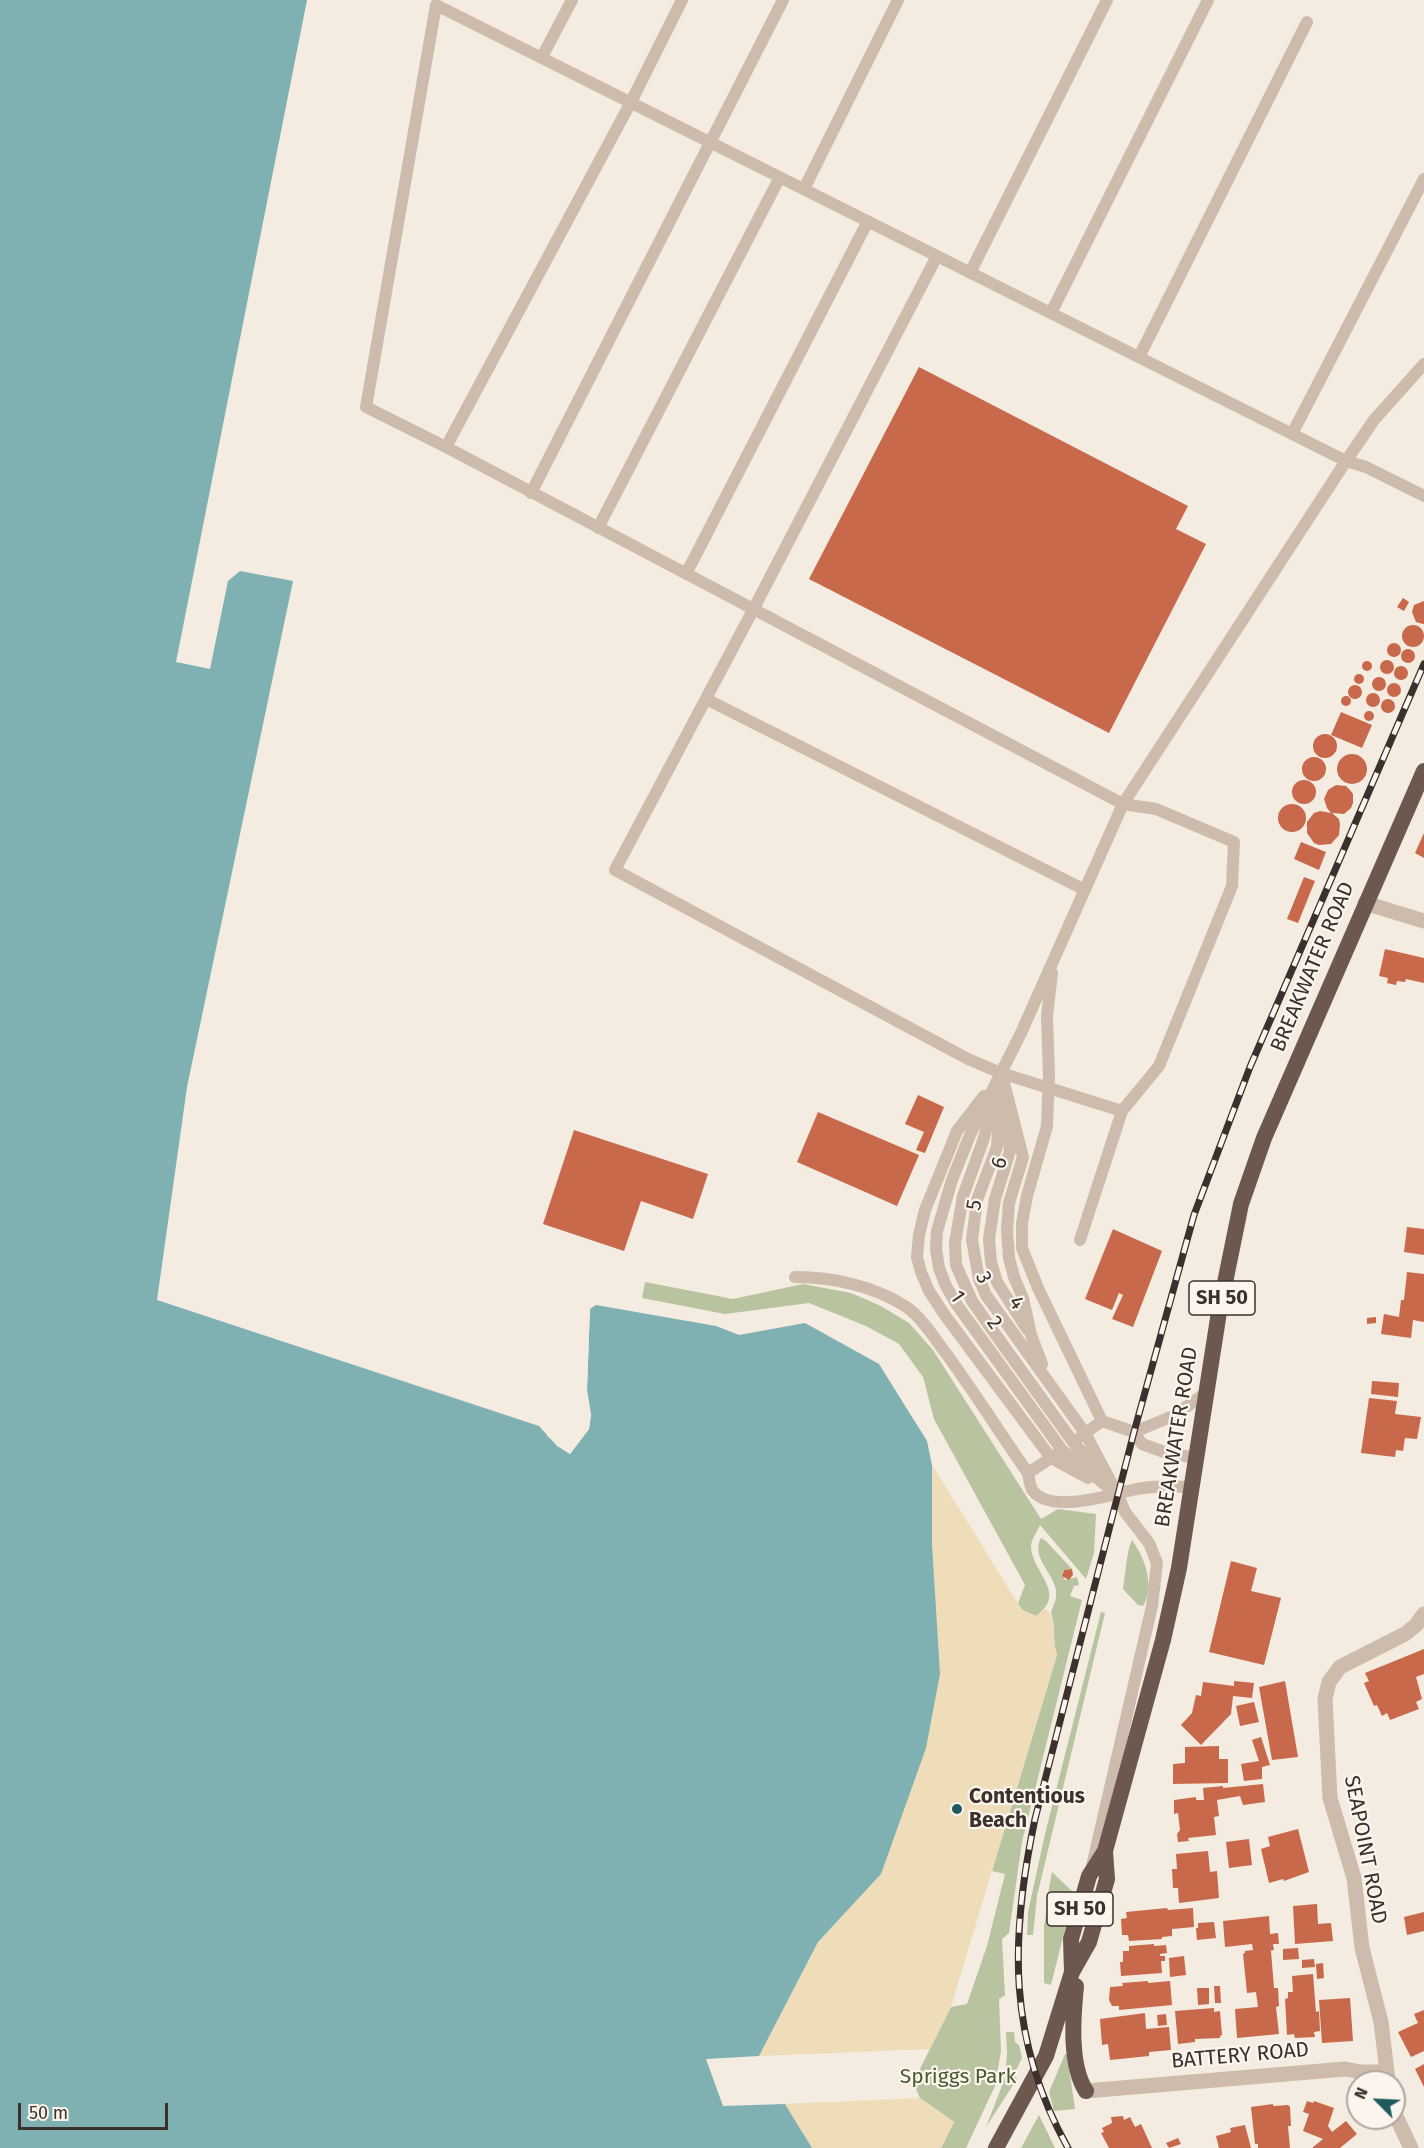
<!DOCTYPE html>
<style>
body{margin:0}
#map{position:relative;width:1424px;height:2148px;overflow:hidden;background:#f4ebe1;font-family:"Fira Sans",sans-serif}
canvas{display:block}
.north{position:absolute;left:1346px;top:2070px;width:60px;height:60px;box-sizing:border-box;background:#fbf5ee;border:2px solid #aea6a0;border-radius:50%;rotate:294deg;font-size:16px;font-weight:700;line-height:24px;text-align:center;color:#3b302b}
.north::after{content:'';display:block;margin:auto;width:21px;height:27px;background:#1f5a5e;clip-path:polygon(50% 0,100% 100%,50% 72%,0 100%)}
.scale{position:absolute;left:18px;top:2103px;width:150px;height:27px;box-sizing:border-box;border:3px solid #3b302b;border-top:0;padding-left:8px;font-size:18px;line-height:21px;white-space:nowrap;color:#3b302b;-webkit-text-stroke:4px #fbf5ee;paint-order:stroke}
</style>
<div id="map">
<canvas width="1424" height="2148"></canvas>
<div class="north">N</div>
<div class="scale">50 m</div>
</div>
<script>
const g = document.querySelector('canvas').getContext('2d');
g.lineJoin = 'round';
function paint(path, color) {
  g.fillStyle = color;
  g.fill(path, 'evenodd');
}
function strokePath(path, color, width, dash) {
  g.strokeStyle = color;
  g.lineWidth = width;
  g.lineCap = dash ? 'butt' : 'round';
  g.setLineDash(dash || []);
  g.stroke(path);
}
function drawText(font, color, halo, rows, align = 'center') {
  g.font = font + ' "Fira Sans",sans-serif';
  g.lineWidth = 4.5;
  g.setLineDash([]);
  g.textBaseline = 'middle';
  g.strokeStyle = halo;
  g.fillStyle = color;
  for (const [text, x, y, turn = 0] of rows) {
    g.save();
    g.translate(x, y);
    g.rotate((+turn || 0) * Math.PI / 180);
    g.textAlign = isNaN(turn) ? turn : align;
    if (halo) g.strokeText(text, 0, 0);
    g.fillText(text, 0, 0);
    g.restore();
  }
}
const green = new Path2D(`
 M 645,1282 L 733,1299 L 803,1284 L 851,1293 L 881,1306 L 909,1323 L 933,1350 L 1041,1519 L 1058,1509 L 1096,1514 L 1094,1553 L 1086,1579 L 1040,1525 C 1037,1532 1031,1540 1031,1547 C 1033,1574 1068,1593 1036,1616 L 1022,1610 L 1018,1603 L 1025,1585 L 934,1419 L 923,1377 L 899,1344 L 866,1326 L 809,1303 L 725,1314 L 642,1298 Z
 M 1041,1538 L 1046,1541 L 1072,1569 L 1064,1570 L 1062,1573 L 1065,1580 L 1077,1577 L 1079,1585 L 1074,1586 L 1070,1596 L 1082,1600 L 1022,1842 L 1009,1933 L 1002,1939 L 1005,1995 L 999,1999 L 1001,2051 L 995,2086 L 966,2148 L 941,2148 L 954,2122 L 920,2098 L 913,2083 L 951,2007 L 967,2004 L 987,1946 L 1005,1874 L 992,1871 L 1057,1655 C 1052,1640 1056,1626 1051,1613 C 1052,1608 1055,1603 1056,1598 C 1060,1576 1029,1560 1041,1538 Z
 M 1132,1540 C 1145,1558 1155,1585 1143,1606 L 1138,1605 L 1123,1589 C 1125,1577 1127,1549 1132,1540 Z
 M 1101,1612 L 1105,1613 L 1037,1896 L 1033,1935 L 1027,1935 L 1028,1912 L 1045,1834 Z
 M 1052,1872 L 1072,1891 L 1073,1894 L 1071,1903 L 1051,1898 L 1048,1894 Z
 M 1047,1907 L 1069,1913 L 1051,1985 L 1044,1983 L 1044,1926 Z
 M 1006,2032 L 1014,2032 L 1015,2042 L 1019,2045 L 1022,2058 L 1014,2074 L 1017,2079 L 986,2127 L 1005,2078 L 1007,2053 Z
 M 1065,2054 L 1067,2054 L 1075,2109 L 1054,2111 L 1049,2092 Z
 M 1039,2115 L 1055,2148 L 1021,2148 Z`);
const sand = new Path2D(`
 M 932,1465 L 1022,1610 L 1036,1616 L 1045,1609 C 1059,1617 1051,1639 1057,1654 L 951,2007 L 930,2049 L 759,2056 L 818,1942 L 881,1874 L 932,1545 Z
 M 920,2098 L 954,2122 L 941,2148 L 812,2148 L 785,2104 Z`);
const water = new Path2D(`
 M 0,0 L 307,0 L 176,662 L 210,669 L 228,581 L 240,571 L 293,581 L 187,1087 L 157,1300 L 539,1426 L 557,1446 L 570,1454 L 589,1429 L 591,1415 L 587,1390 L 590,1309 L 596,1305 L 716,1326 L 739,1335 L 805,1323 L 879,1364 L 927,1441 L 932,1465 L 932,1545 L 940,1674 L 926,1748 L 881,1874 L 818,1942 L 759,2056 L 706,2059 L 723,2106 L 785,2104 L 812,2148 L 0,2148 Z`);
const pier = new Path2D(`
 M 590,1305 L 587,1390 L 591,1415 L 589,1429 L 570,1454 L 546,1435 L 550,1435 L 569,1450 L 586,1428 L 588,1415 L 584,1390 L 587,1309 Z`);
const building = new Path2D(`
 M 919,367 L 1188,506 L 1176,529 L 1206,544 L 1109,733 L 809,579 Z
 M 1403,598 L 1409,602 L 1404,611 L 1397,607 Z
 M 1424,601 L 1424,624 L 1423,624 L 1416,622 L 1412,612 L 1414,605 Z
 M1402 636a11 11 0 1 1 22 0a11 11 0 1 1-22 0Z
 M1387 650a7 7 0 1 1 14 0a7 7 0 1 1-14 0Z
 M1401 656a7 7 0 1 1 14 0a7 7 0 1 1-14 0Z
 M1380 667a7 7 0 1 1 14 0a7 7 0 1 1-14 0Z
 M1362 666a5 5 0 1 1 10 0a5 5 0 1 1-10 0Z
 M1394 673a7 7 0 1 1 14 0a7 7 0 1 1-14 0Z
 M1354 679a5 5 0 1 1 10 0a5 5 0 1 1-10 0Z
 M1372 684a7 7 0 1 1 14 0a7 7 0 1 1-14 0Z
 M1387 690a7 7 0 1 1 14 0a7 7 0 1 1-14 0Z
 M1348 692a7 7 0 1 1 14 0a7 7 0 1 1-14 0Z
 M1366 700a7 7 0 1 1 14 0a7 7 0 1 1-14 0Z
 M1341 701a5 5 0 1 1 10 0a5 5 0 1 1-10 0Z
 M1381 706a7 7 0 1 1 14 0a7 7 0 1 1-14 0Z
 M1364 716a5 5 0 1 1 10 0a5 5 0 1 1-10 0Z
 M 1341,712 L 1372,725 L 1362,748 L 1331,735 Z
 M1313 746a12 12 0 1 1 24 0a12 12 0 1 1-24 0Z
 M1337 769a15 15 0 1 1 30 0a15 15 0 1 1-30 0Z
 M1302 769a12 12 0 1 1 24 0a12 12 0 1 1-24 0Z
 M1292 792a12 12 0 1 1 24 0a12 12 0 1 1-24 0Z
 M 1336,785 L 1346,786 L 1350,790 L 1353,794 L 1353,803 L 1351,808 L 1344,814 L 1332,813 L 1339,819 L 1340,824 L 1339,835 L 1331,844 L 1319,845 L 1314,843 L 1307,833 L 1307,822 L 1314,813 L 1320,811 L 1331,813 L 1327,808 L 1324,799 L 1328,790 Z
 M1278 818a14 14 0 1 1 28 0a14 14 0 1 1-28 0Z
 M 1424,833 L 1424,858 L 1415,853 Z
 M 1301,842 L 1326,852 L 1319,870 L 1294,859 Z
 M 1304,877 L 1315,881 L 1298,923 L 1287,919 Z
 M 1385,949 L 1424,958 L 1424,983 L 1406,979 L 1405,982 L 1397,981 L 1396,985 L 1387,983 L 1388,978 L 1379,976 Z
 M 918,1095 L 944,1107 L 925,1153 L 916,1150 L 924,1132 L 905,1124 Z
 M 818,1112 L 919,1155 L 897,1206 L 797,1162 Z
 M 574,1130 L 708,1174 L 693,1219 L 641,1201 L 624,1251 L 543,1224 Z
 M 1407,1227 L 1424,1229 L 1424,1255 L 1404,1252 Z
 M 1113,1229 L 1162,1251 L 1133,1327 L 1112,1319 L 1123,1295 L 1119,1293 L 1112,1310 L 1085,1299 Z
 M 1407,1272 L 1424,1274 L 1424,1322 L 1413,1320 L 1411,1338 L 1381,1334 L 1384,1314 L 1399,1317 L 1401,1300 L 1404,1300 Z
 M 1376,1317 L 1376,1323 L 1367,1324 L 1367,1318 Z
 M 1372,1381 L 1399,1383 L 1398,1397 L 1371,1394 Z
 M 1369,1398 L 1397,1401 L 1395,1414 L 1421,1417 L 1417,1439 L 1405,1438 L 1403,1451 L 1396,1450 L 1395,1457 L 1361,1453 Z
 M 1231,1561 L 1257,1568 L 1251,1591 L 1281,1598 L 1264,1665 L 1209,1652 Z
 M 1072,1569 L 1073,1575 L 1069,1580 L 1062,1576 L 1064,1570 Z
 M 1424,1649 L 1424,1674 L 1416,1677 L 1422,1699 L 1416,1702 L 1419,1709 L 1390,1720 L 1387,1713 L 1382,1716 L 1377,1705 L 1374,1706 L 1364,1683 L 1369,1681 L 1365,1673 Z
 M 1234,1681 L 1254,1683 L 1252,1698 L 1233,1696 L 1231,1714 L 1201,1745 L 1181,1725 L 1192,1713 L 1196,1695 L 1201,1696 L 1203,1682 L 1234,1686 Z
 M 1285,1681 L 1298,1757 L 1272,1760 L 1259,1687 Z
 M 1254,1702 L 1259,1722 L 1240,1726 L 1236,1706 Z
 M 1261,1737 L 1270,1765 L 1262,1767 L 1262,1779 L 1244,1781 L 1241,1764 L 1259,1761 L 1252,1740 Z
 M 1219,1746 L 1219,1759 L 1228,1759 L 1228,1783 L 1173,1784 L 1173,1764 L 1185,1763 L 1185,1747 Z
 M 1263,1784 L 1265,1802 L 1243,1805 L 1240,1796 L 1217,1800 L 1219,1816 L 1214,1817 L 1216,1835 L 1188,1838 L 1189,1841 L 1178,1842 L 1177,1834 L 1180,1830 L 1178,1813 L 1174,1814 L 1174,1800 L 1196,1797 L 1196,1800 L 1204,1800 L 1203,1788 L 1223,1786 L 1223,1788 Z
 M 1298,1829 L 1309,1872 L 1284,1881 L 1283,1879 L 1269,1883 L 1261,1849 L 1270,1846 L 1268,1837 Z
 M 1249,1839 L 1252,1865 L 1229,1868 L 1226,1842 Z
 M 1208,1851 L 1210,1872 L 1217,1871 L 1219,1898 L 1179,1903 L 1178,1888 L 1173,1888 L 1172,1869 L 1177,1869 L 1176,1854 Z
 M 1317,1904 L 1318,1924 L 1331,1923 L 1333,1941 L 1295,1944 L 1293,1906 Z
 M 1167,1908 L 1168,1910 L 1193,1908 L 1194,1927 L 1172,1929 L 1172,1936 L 1162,1937 L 1162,1939 L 1129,1941 L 1128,1935 L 1122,1935 L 1121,1919 L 1127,1918 L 1126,1912 Z
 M 1424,1912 L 1424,1931 L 1407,1935 L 1404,1917 Z
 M 1269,1916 L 1270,1934 L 1278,1933 L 1279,1944 L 1273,1944 L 1274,1950 L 1269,1951 L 1271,1951 L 1274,1988 L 1278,1988 L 1279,2006 L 1276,2007 L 1279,2034 L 1237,2038 L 1235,2009 L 1258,2007 L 1256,1992 L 1247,1993 L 1243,1954 L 1245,1953 L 1245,1951 L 1253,1950 L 1252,1944 L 1225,1947 L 1223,1921 Z
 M 1214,1922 L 1216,1938 L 1197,1940 L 1196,1928 L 1198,1928 L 1198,1923 Z
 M 1154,1944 L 1154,1946 L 1166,1945 L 1167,1953 L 1160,1954 L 1160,1956 L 1165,1956 L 1165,1961 L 1161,1961 L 1162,1973 L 1121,1976 L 1120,1962 L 1123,1962 L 1123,1951 L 1129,1951 L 1129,1946 Z
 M 1298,1948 L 1299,1959 L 1283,1960 L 1283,1949 Z
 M 1184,1956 L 1186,1975 L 1170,1977 L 1169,1958 Z
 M 1314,1959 L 1315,1967 L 1302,1968 L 1302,1960 Z
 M 1323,1963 L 1324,1978 L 1317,1979 L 1316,1964 Z
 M 1313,1974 L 1316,2012 L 1319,2011 L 1320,2031 L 1314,2032 L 1315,2037 L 1295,2038 L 1294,2034 L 1287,2035 L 1285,1999 L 1288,1998 L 1288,1992 L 1293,1992 L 1292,1976 Z
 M 1148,1981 L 1148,1983 L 1170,1981 L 1172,2005 L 1119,2010 L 1119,2006 L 1112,2006 L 1109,2000 L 1110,1987 L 1123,1986 L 1122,1983 Z
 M 1214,1986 L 1220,1986 L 1221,2003 L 1215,2003 Z
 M 1197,1988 L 1209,1988 L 1209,2004 L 1198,2005 Z
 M 1350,1998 L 1353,2041 L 1322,2043 L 1319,2000 Z
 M 1214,2008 L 1214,2012 L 1220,2011 L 1222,2035 L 1220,2036 L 1220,2038 L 1195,2039 L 1195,2042 L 1178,2044 L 1175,2011 Z
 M 1424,2010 L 1424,2051 L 1411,2057 L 1398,2032 L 1418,2023 L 1414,2014 Z
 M 1145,2013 L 1146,2029 L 1169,2027 L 1171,2050 L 1149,2052 L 1149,2056 L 1110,2060 L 1108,2044 L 1102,2045 L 1100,2019 Z
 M 1166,2014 L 1167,2025 L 1158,2026 L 1157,2015 Z
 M 1424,2064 L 1424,2087 L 1415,2069 Z
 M 1307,2101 L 1313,2103 L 1314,2101 L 1334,2108 L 1328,2126 L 1332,2132 L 1346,2121 L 1357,2134 L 1340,2148 L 1312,2148 L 1323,2139 L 1303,2131 L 1309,2114 L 1303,2112 Z
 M 1273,2104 L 1273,2106 L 1288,2105 L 1290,2107 L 1291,2126 L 1288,2126 L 1290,2148 L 1258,2148 L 1258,2144 L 1255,2144 L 1251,2107 Z
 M 1123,2116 L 1124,2120 L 1130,2117 L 1135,2127 L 1141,2124 L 1152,2148 L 1109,2148 L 1101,2133 L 1104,2132 L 1102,2128 L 1112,2123 L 1111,2117 Z
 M 1245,2125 L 1251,2148 L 1219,2148 L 1216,2136 L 1231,2132 L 1230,2128 Z
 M 1178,2138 L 1181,2144 L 1169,2148 L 1166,2143 Z`);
const service = new Path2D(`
 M 682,0 L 631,102 L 446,447 L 1123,804 L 1156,809 L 1234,842 L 1232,886 L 1159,1066 L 1122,1111 L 1080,1240
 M 542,57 L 572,0
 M 804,189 L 898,0
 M 937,256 L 753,610 L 615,870 L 968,1059 L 1001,1073 L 1122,1111
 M 970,273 L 1107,0
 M 1051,313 L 1208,0
 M 1139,357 L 1307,22
 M 1292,434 L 1424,179
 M 446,447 L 366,407 L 436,5 L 1346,461 L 1366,467 L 1424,496
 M 531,493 L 783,0
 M 598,528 L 780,177
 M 686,574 L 868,221
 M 706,699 L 1085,890
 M 1052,973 L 1047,1016 L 1049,1075 L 1047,1126 L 1027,1196 L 1022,1223 L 1022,1248 L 1038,1288 L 1102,1421
 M 1001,1081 L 997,1147 L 977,1200 L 972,1240 L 979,1279 L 986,1295 L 1085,1433 L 1118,1495 L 1125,1512 L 1149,1543 L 1157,1563 L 1152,1606 L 1092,1866
 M 1004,1083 L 1023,1157 L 1009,1203 L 1007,1230 L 1009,1258 L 1014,1277 L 1023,1298 L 1031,1335 L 1042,1364
 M 984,1096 L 957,1131 L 925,1210 L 919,1235 L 917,1257 L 921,1272 L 929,1291 L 944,1314 L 1051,1458 L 1088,1478
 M 995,1098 L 983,1141 L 963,1196 L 955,1243 L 956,1265 L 972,1301 L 993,1331 L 1073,1442 L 1100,1473
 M 1006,1113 L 1010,1151 L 995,1199 L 989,1239 L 991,1262 L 997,1282 L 1027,1329
 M 795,1277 C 833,1277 873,1286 905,1306 C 920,1316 932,1334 942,1348 C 972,1388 999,1432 1028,1473 C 1029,1479 1030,1487 1033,1491 C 1051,1514 1110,1495 1132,1490 C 1151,1485 1173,1487 1193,1487
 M 1134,1432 L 1142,1444 L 1167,1453 L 1197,1458
 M 1080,1437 L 1102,1421 L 1134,1432 L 1173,1416 L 1206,1393
 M 1028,1473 L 1057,1454
 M 1118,1495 L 1062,1450 L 957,1305 L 946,1286 L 939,1268 L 936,1249 L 937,1231 L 952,1180 L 970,1135 L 1021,1033 L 1123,804 L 1346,461 L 1374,420 L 1424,364`);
const minor = new Path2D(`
 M 1365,903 L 1424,921
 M 1387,2072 L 1381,2022 L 1362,1948 L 1354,1878 L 1330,1798 L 1325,1699 L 1329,1682 L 1340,1667 L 1405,1634 L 1416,1625 L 1424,1614
 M 1086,2091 L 1345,2069 L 1361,2072 L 1387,2072 L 1388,2082
 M 1394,2112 L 1411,2148`);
const trunk = new Path2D(`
 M 1072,1972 L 1071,1939 L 1089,1876 L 1105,1851 L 1163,1640 L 1179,1568 L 1219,1312 L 1241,1204 L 1264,1138 L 1424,771
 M 1076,1986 C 1073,2016 1069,2065 1086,2091
 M 996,2148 L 1046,2056 L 1072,1972 L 1089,1942 L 1107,1879 L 1105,1851`);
const rail = new Path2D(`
 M 1068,2148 C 1007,2039 1010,1937 1035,1819 L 1134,1432 L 1194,1215 L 1250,1067 L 1424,664`);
const markers = [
 [957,1809,6,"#1f5a5e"]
];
const shields = [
 [1222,1298,66],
 [1080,1909,66]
];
const shieldNames = [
 ["SH 50",1222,1298],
 ["SH 50",1080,1909]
];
const streetNames = [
 ["BREAKWATER ROAD",1313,967,-67],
 ["6",1000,1163,-74],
 ["5",975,1205,-80],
 ["3",983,1278,64],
 ["1",957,1297,56],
 ["4",1016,1303,54],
 ["2",994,1323,54],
 ["BREAKWATER ROAD",1177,1437,-81],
 ["SEAPOINT ROAD",1365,1850,79],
 ["BATTERY ROAD",1240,2056,-5]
];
const poiNames = [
 ["Contentious",969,1797],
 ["Beach",969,1821]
];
const parkNames = [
 ["Spriggs Park",958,2077]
];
paint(green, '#b8c4a0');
paint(sand, '#efdcb8');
paint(water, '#7fb0b2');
paint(pier, '#f4ebe1');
paint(building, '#c8694b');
strokePath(service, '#cdbbac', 12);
strokePath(minor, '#cdbbac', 15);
strokePath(trunk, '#6c584f', 16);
strokePath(rail, '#3b302b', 7);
strokePath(rail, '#fbf5ee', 4.5, [14]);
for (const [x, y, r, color] of markers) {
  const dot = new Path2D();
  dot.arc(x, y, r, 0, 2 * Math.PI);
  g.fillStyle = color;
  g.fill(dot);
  strokePath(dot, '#fbf5ee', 2);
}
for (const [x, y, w] of shields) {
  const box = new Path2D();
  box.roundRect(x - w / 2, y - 17, w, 34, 4.5);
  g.fillStyle = '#fbf5ee';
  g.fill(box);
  strokePath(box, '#3b302b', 1.5);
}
drawText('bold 20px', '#3b302b', null, shieldNames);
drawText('21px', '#3b302b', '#fbf5ee', streetNames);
drawText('bold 21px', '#3b302b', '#fbf5ee', poiNames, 'left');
drawText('21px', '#4a5a2e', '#fbf5ee', parkNames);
</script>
